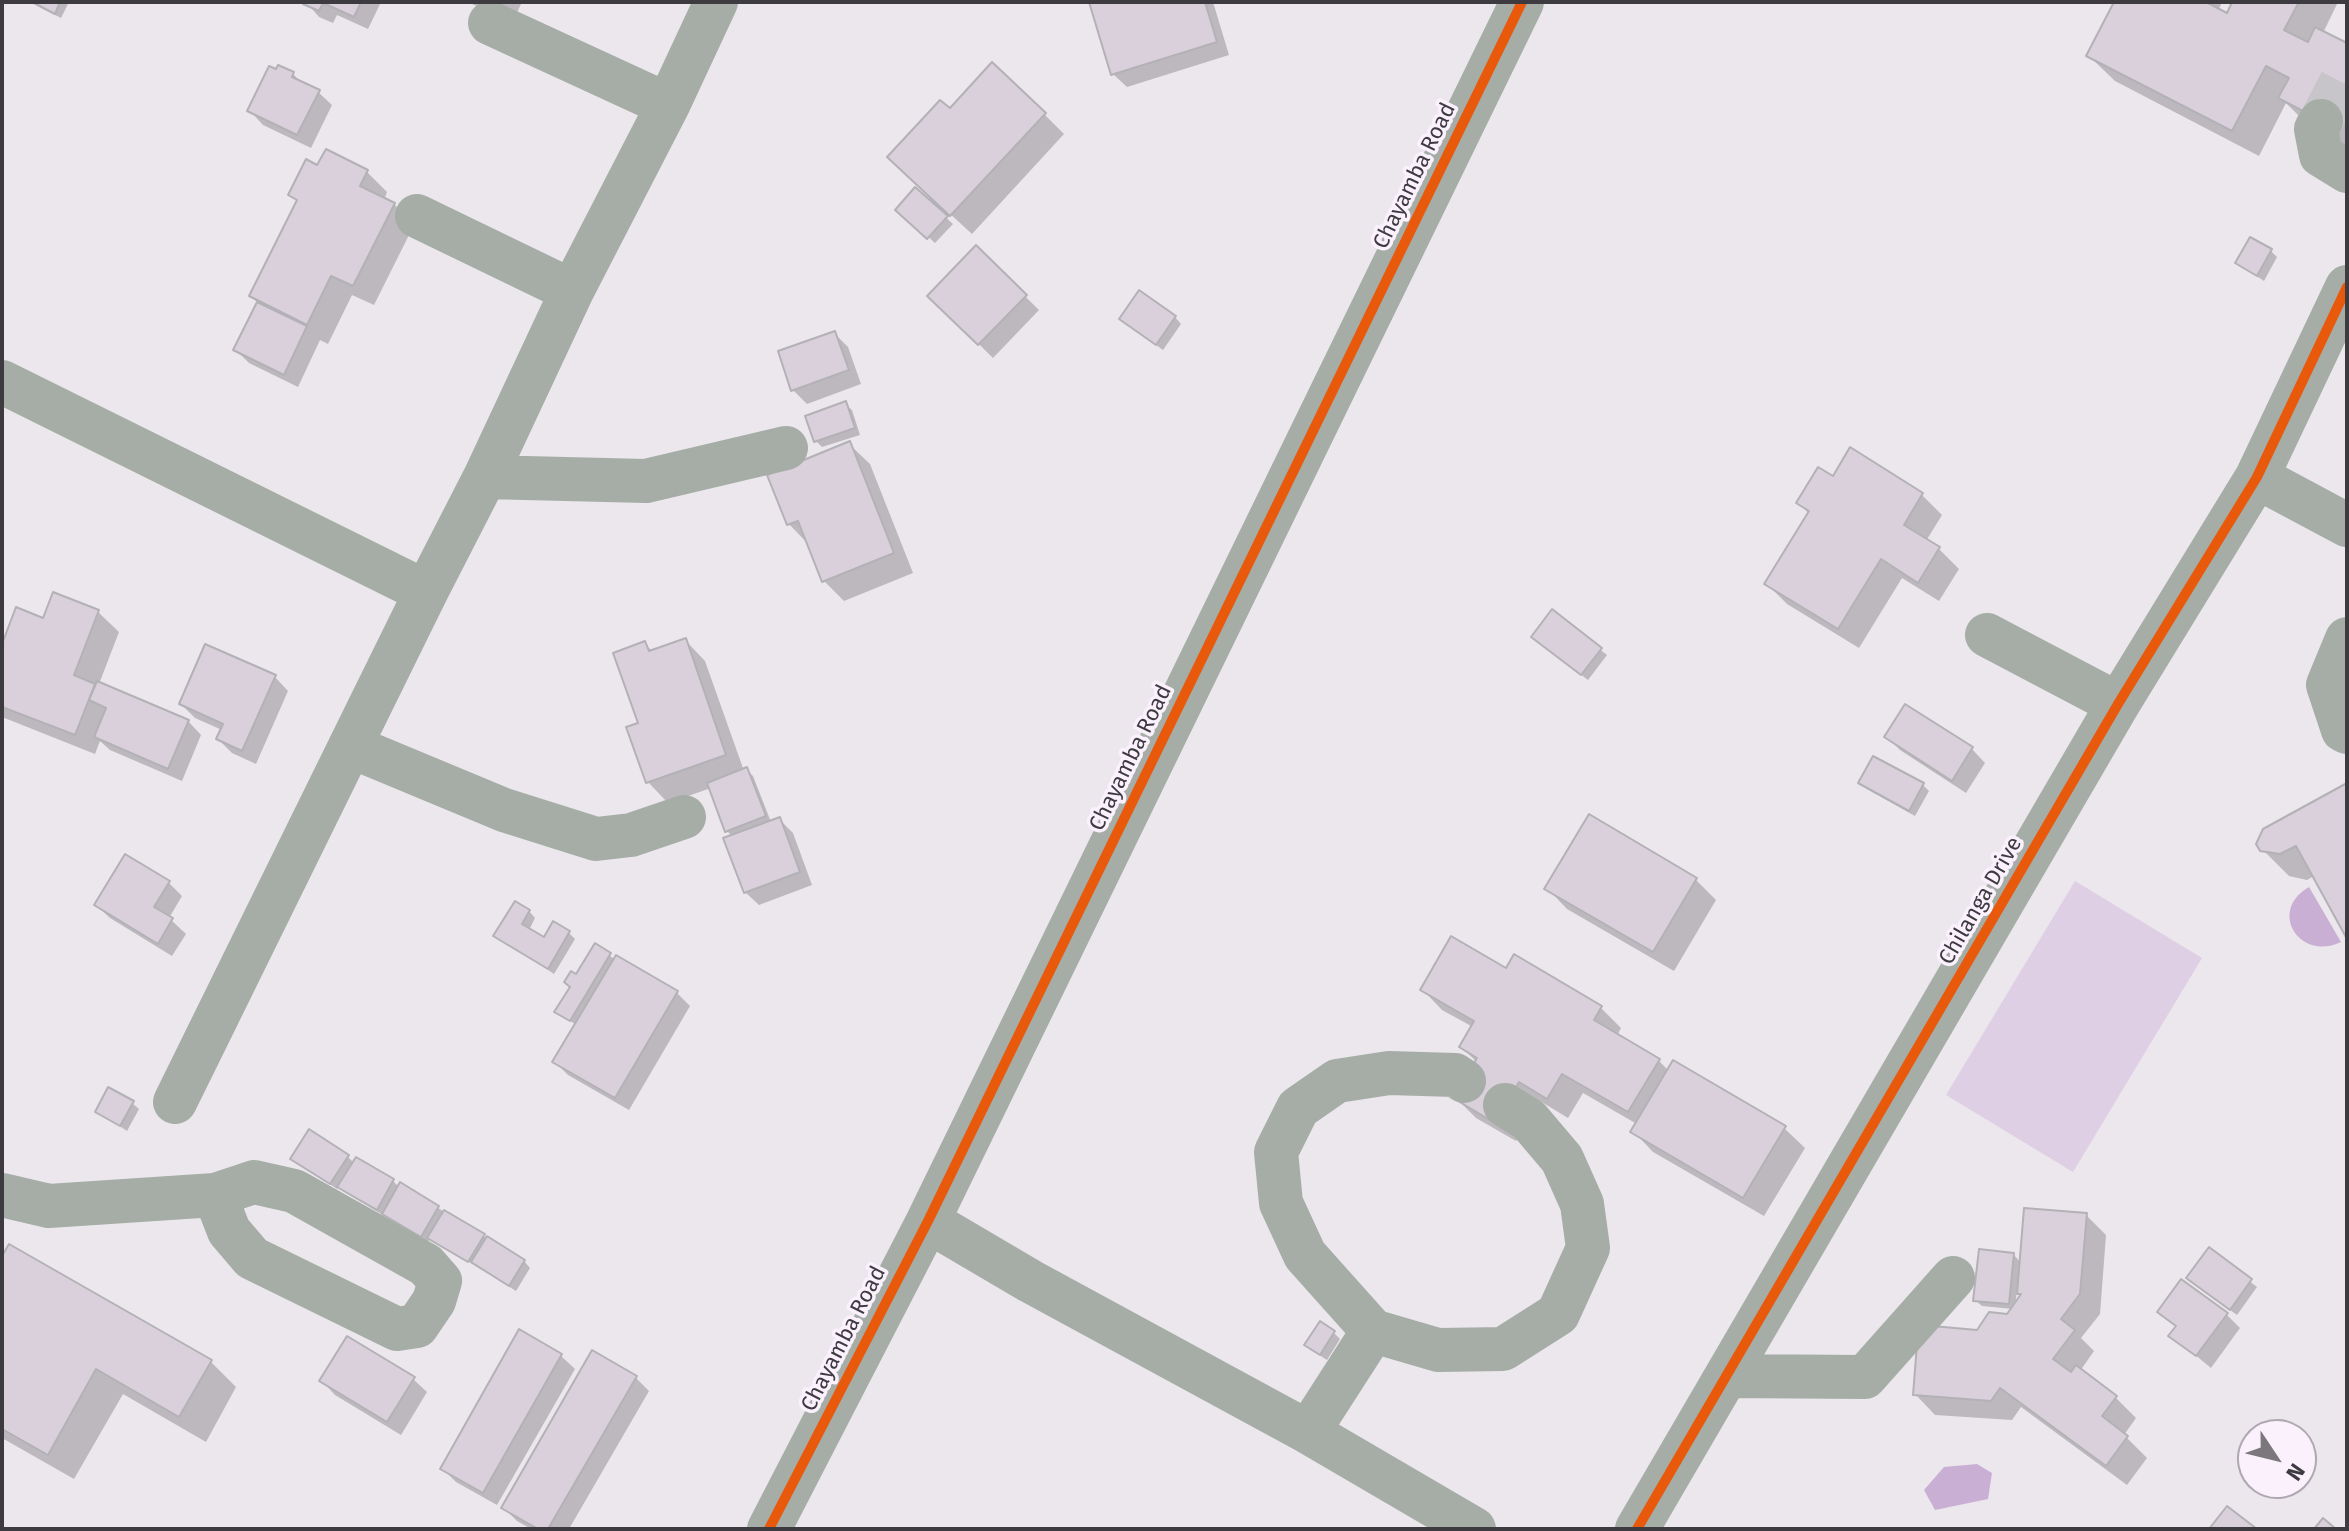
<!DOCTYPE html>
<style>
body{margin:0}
#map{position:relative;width:2349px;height:1531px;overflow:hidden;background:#ebe7ed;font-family:"Fira Sans",sans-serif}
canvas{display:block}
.frame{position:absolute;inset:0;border:4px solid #3e3b40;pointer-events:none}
.north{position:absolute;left:2237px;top:1419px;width:80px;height:80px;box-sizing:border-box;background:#faf1fd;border:2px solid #afa8b1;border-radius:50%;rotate:125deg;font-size:22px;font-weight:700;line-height:32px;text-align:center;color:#3e3b40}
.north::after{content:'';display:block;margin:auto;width:28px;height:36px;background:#7b777d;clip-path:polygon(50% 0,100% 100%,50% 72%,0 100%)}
</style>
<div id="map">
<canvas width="2349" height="1531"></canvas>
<div class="frame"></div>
<div class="north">N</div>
</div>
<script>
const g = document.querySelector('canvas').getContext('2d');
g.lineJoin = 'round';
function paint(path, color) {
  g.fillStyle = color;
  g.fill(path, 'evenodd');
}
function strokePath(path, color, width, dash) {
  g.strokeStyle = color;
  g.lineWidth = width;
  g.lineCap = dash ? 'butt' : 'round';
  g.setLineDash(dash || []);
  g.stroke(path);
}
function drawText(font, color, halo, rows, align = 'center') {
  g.font = font + ' "Fira Sans",sans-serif';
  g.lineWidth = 7;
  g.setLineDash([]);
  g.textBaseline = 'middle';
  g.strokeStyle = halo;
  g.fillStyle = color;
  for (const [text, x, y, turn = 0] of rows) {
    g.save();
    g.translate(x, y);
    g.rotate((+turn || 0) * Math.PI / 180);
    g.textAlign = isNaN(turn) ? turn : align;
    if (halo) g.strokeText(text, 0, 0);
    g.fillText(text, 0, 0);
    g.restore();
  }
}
const green = new Path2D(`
 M 2075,881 L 2202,958 L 2073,1172 L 1946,1095 Z`);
const water = new Path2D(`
 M 2309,887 L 2341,942 C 2300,962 2267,911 2309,887 Z
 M 1977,1464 L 1992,1473 L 1988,1499 L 1935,1510 L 1924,1490 L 1944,1467 Z`);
const shadow = new Path2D(`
 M 35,2 L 69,2 L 61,18 L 41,8 Z
 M 306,2 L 381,2 L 368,29 L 337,15 L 333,23 L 319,17 Z
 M 468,2 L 522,2 L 512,23 Z
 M 1091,2 L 1213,2 L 1229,55 L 1127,87 L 1113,74 Z
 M 2116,2 L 2222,2 L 2218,11 L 2228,15 L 2235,2 L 2338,2 L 2323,33 L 2347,45 L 2347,145 L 2307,124 L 2286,103 L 2259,156 L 2115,81 L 2088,55 Z
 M 293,74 L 304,85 L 318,92 L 332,105 L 311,148 L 263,125 L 250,111 Z
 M 1044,114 L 1064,134 L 972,234 L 910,177 Z
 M 327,152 L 367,172 L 387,192 L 384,200 L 394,204 L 414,225 L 374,305 L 352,295 L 328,344 L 320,340 L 298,387 L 249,363 L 236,350 L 258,303 L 251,296 L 298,202 L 290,195 L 318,168 Z
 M 916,190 L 953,224 L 935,243 L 898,209 Z
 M 976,248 L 1039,310 L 993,358 L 930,296 Z
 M 2271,251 L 2277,257 L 2264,281 L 2237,263 Z
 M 1175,317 L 1181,324 L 1163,350 L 1128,325 Z
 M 834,333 L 848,347 L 861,384 L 807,404 L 793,390 Z
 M 845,404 L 852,410 L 860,435 L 822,447 L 816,441 Z
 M 849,444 L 870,464 L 913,573 L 844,601 L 824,581 L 810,546 L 789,524 L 770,476 Z
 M 1851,450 L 1922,495 L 1942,515 L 1926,541 L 1939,549 L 1959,569 L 1939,601 L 1902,578 L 1859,648 L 1787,604 L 1767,584 L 1809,514 L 1799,503 L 1833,478 Z
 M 98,612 L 119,632 L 99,684 L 188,721 L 201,735 L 182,781 L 110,750 L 100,741 L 95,754 L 2,717 L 2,649 L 44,620 Z
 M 1552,612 L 1607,655 L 1588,680 L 1539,643 Z
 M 685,640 L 705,661 L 744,771 L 747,770 L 753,776 L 771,822 L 779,819 L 793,833 L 812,885 L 759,905 L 745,892 L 733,837 L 727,831 L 711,788 L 668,803 L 648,782 L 640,724 L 645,644 L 653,652 Z
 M 275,677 L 288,691 L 256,764 L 232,753 L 218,739 L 222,730 L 195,718 L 181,704 Z
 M 1906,707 L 1972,749 L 1985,763 L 1966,793 L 1900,750 L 1887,737 Z
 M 1874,759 L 1923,785 L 1929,791 L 1915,816 L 1867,789 L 1861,783 Z
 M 2347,785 L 2347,935 L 2314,876 L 2307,880 L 2289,876 L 2262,849 Z
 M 1695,879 L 1716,900 L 1674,971 L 1567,909 L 1547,888 Z
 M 168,882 L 182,896 L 169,918 L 186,934 L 172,956 L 110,918 L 96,905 Z
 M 529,911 L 535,918 L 529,930 L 544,939 L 569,933 L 575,939 L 554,974 L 496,935 Z
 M 609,955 L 615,960 L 676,992 L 690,1006 L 629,1110 L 568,1075 L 555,1062 L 576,1025 L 557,1011 L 577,977 Z
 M 1507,971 L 1601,1008 L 1621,1028 L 1617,1036 L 1658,1060 L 1669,1071 L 1784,1128 L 1805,1148 L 1764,1216 L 1653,1152 L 1633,1131 L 1637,1124 L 1583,1093 L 1568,1118 L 1540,1101 L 1516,1141 L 1476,1118 L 1456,1098 L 1477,1062 L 1461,1047 L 1473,1027 L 1442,1010 L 1422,989 Z
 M 132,1103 L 139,1109 L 127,1131 L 97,1111 Z
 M 348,1157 L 354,1163 L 356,1159 L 393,1181 L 399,1187 L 438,1208 L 524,1261 L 530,1268 L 516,1291 L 430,1238 L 428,1242 L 346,1193 L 339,1186 L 337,1189 L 293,1159 Z
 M 2086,1215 L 2106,1235 L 2100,1314 L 2081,1338 L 2094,1351 L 2080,1371 L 2116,1398 L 2136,1418 L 2124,1435 L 2147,1458 L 2127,1485 L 2021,1407 L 2012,1420 L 1935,1415 L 1915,1394 L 1978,1332 L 2008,1316 L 2013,1309 L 1982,1306 L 1975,1300 L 2014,1255 L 2021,1263 ZM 2017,1291 L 2022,1297 L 2015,1306 Z
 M 2209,1250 L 2257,1287 L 2237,1315 L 2195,1284 Z
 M 2,1260 L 210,1361 L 236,1387 L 206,1442 L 123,1394 L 74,1479 L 2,1438 Z
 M 2159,1312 L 2226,1314 L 2240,1328 L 2211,1368 L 2171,1335 L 2177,1328 Z
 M 520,1332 L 561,1356 L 575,1369 L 497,1505 L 456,1482 L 442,1468 Z
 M 1334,1333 L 1340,1339 L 1327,1360 L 1313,1351 Z
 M 636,1378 L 649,1391 L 569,1529 L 531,1529 L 517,1521 L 504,1508 Z
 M 413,1379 L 427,1392 L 401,1435 L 335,1395 L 322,1381 Z`);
const building = new Path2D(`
 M 32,2 L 60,2 L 55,14 Z
 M 304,2 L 361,2 L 354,17 L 323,3 L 319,11 L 303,4 Z
 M 1089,2 L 1205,2 L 1217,42 L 1111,75 Z
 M 2114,2 L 2206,2 L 2227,13 L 2232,2 L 2299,2 L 2284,30 L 2308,42 L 2315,27 L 2347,43 L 2347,81 L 2326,123 L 2278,98 L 2289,78 L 2266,66 L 2232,131 L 2086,56 Z
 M 992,62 L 1046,113 L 950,216 L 887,157 L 940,100 L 950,108 Z
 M 278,65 L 294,72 L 292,77 L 320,90 L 297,135 L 247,111 L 269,66 L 276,69 Z
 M 326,149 L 368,170 L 360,186 L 395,203 L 353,286 L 331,276 L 307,325 L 249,296 L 297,200 L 288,195 L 306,159 L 317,165 Z
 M 915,187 L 948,216 L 927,239 L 895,210 Z
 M 2250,237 L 2272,249 L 2257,276 L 2235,263 Z
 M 976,245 L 1027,295 L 978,345 L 927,296 Z
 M 1139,290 L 1176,316 L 1156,345 L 1119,319 Z
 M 257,302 L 307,326 L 284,375 L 233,350 Z
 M 835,331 L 849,370 L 791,391 L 778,351 Z
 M 846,401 L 855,428 L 814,442 L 805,416 Z
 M 850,441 L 894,553 L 822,582 L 798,521 L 787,525 L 767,475 Z
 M 1850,447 L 1923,493 L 1904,525 L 1940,547 L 1918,583 L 1881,559 L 1838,629 L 1764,584 L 1809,511 L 1796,503 L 1818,467 L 1833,476 Z
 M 53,592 L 99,610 L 74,675 L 95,684 L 75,735 L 2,707 L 2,644 L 16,607 L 43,618 Z
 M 1552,609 L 1602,648 L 1581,675 L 1531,637 Z
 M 686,638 L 726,755 L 646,783 L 626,727 L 638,723 L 613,653 L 645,641 L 649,651 Z
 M 205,644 L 276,675 L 242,751 L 216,739 L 223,724 L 179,704 Z
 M 97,681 L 189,720 L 168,769 L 94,737 L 106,708 L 89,700 Z
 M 1905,704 L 1973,747 L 1952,781 L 1884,737 Z
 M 1873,756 L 1924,783 L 1909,811 L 1858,783 Z
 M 747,767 L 766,816 L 725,832 L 707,783 Z
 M 2347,783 L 2347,939 L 2296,846 L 2280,854 L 2260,851 L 2256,844 L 2263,829 Z
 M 1589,814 L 1697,878 L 1653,952 L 1544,889 Z
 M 780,817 L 800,872 L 744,893 L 723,838 Z
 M 125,854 L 170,881 L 154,907 L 173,918 L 158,944 L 94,905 Z
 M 515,901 L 530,910 L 522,924 L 544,937 L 553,921 L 570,931 L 548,969 L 493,936 Z
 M 1451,936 L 1506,968 L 1514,954 L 1602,1006 L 1594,1020 L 1660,1059 L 1628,1112 L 1562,1074 L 1547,1099 L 1519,1082 L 1495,1123 L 1453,1098 L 1477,1058 L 1459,1047 L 1474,1021 L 1420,990 Z
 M 595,943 L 611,953 L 570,1021 L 554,1012 L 570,987 L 564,982 L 571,971 L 576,974 Z
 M 616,955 L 678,991 L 615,1098 L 552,1062 Z
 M 1673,1060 L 1786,1126 L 1743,1198 L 1630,1132 Z
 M 108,1087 L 134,1101 L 120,1126 L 95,1112 Z
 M 309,1129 L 349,1155 L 330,1184 L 290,1159 Z
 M 356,1157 L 394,1179 L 377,1210 L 337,1187 Z
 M 400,1182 L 439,1206 L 421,1237 L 382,1214 Z
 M 2024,1208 L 2087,1213 L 2080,1294 L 2061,1319 L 2075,1330 L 2053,1359 L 2071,1372 L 2076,1365 L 2117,1396 L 2102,1416 L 2128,1436 L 2106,1466 L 2000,1388 L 1991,1401 L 1913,1395 L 1917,1344 L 1932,1326 L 1977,1330 L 1989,1312 L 2007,1314 L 2021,1294 L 2017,1294 Z
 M 444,1210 L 485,1234 L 468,1262 L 427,1238 Z
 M 487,1236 L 525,1260 L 509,1286 L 471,1262 Z
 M 9,1244 L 212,1360 L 179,1417 L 96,1369 L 48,1455 L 2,1429 L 2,1256 Z
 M 2209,1247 L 2252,1279 L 2230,1310 L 2186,1278 Z
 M 1979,1249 L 2014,1253 L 2009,1304 L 1973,1301 Z
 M 2181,1279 L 2228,1313 L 2196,1356 L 2168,1336 L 2176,1326 L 2157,1312 Z
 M 1320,1321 L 1335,1331 L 1320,1355 L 1304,1345 Z
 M 519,1329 L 562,1354 L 483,1493 L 440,1469 Z
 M 347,1336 L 415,1377 L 387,1422 L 319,1381 Z
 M 592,1350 L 637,1376 L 548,1529 L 538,1529 L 501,1508 Z
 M 2227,1506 L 2257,1529 L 2209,1529 Z
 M 2323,1518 L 2336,1529 L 2314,1529 Z`);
const minorTunnel = new Path2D(`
 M 2321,121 L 2347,71`);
const minor = new Path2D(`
 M 490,23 L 668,105
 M 2321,121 L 2316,129 L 2321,155 L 2347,171
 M 417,216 L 572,291
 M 2,382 L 426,592
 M 485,477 L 646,481 L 786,448
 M 2257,477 L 2347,525
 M 1987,635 L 2118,704
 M 2347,639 L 2328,685 L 2343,730 L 2347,732
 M 350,746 L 504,810 L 596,839 L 631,835 L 684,817
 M 175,1102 L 426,592 L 485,477 L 572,291 L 668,105 L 716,2
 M 2,1195 L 49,1206 L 215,1195 L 254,1182 L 294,1191 L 426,1265 L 440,1281 L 434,1301 L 417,1326 L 397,1329 L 252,1258 L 229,1231 L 215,1195
 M 928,1221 L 1030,1281 L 1308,1432 L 1474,1529
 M 1373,1331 L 1305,1255 L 1281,1203 L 1276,1152 L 1298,1108 L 1337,1081 L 1389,1073 L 1455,1075 L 1464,1081
 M 1728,1376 L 1865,1377 L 1953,1278
 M 1308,1432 L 1373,1331 L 1438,1350 L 1503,1349 L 1558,1314 L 1588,1248 L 1582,1204 L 1562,1159 L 1529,1120 L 1505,1105
 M 769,1529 L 928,1221 L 1522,2
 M 1637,1529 L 2118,704 L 2257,477 L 2347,287`);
const cycleway = new Path2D(`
 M 769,1529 L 928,1221 L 1522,2
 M 1637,1529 L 2118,704 L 2257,477 L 2347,287`);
const streetNames = [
 ["Chayamba Road",1415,176,-64],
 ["Chayamba Road",1131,758,-64],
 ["Chilanga Drive",1981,901,-60],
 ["Chayamba Road",844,1339,-63]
];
paint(green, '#decfe4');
paint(water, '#c9afd4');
paint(shadow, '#0003');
paint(building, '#d9d0dc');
strokePath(building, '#b3b1b5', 2);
strokePath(minorTunnel, '#c8c5ca', 44, [44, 22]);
strokePath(minor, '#a5ada6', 44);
strokePath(cycleway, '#e8590c', 10);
drawText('22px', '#3e3b40', '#faf1fd', streetNames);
</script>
